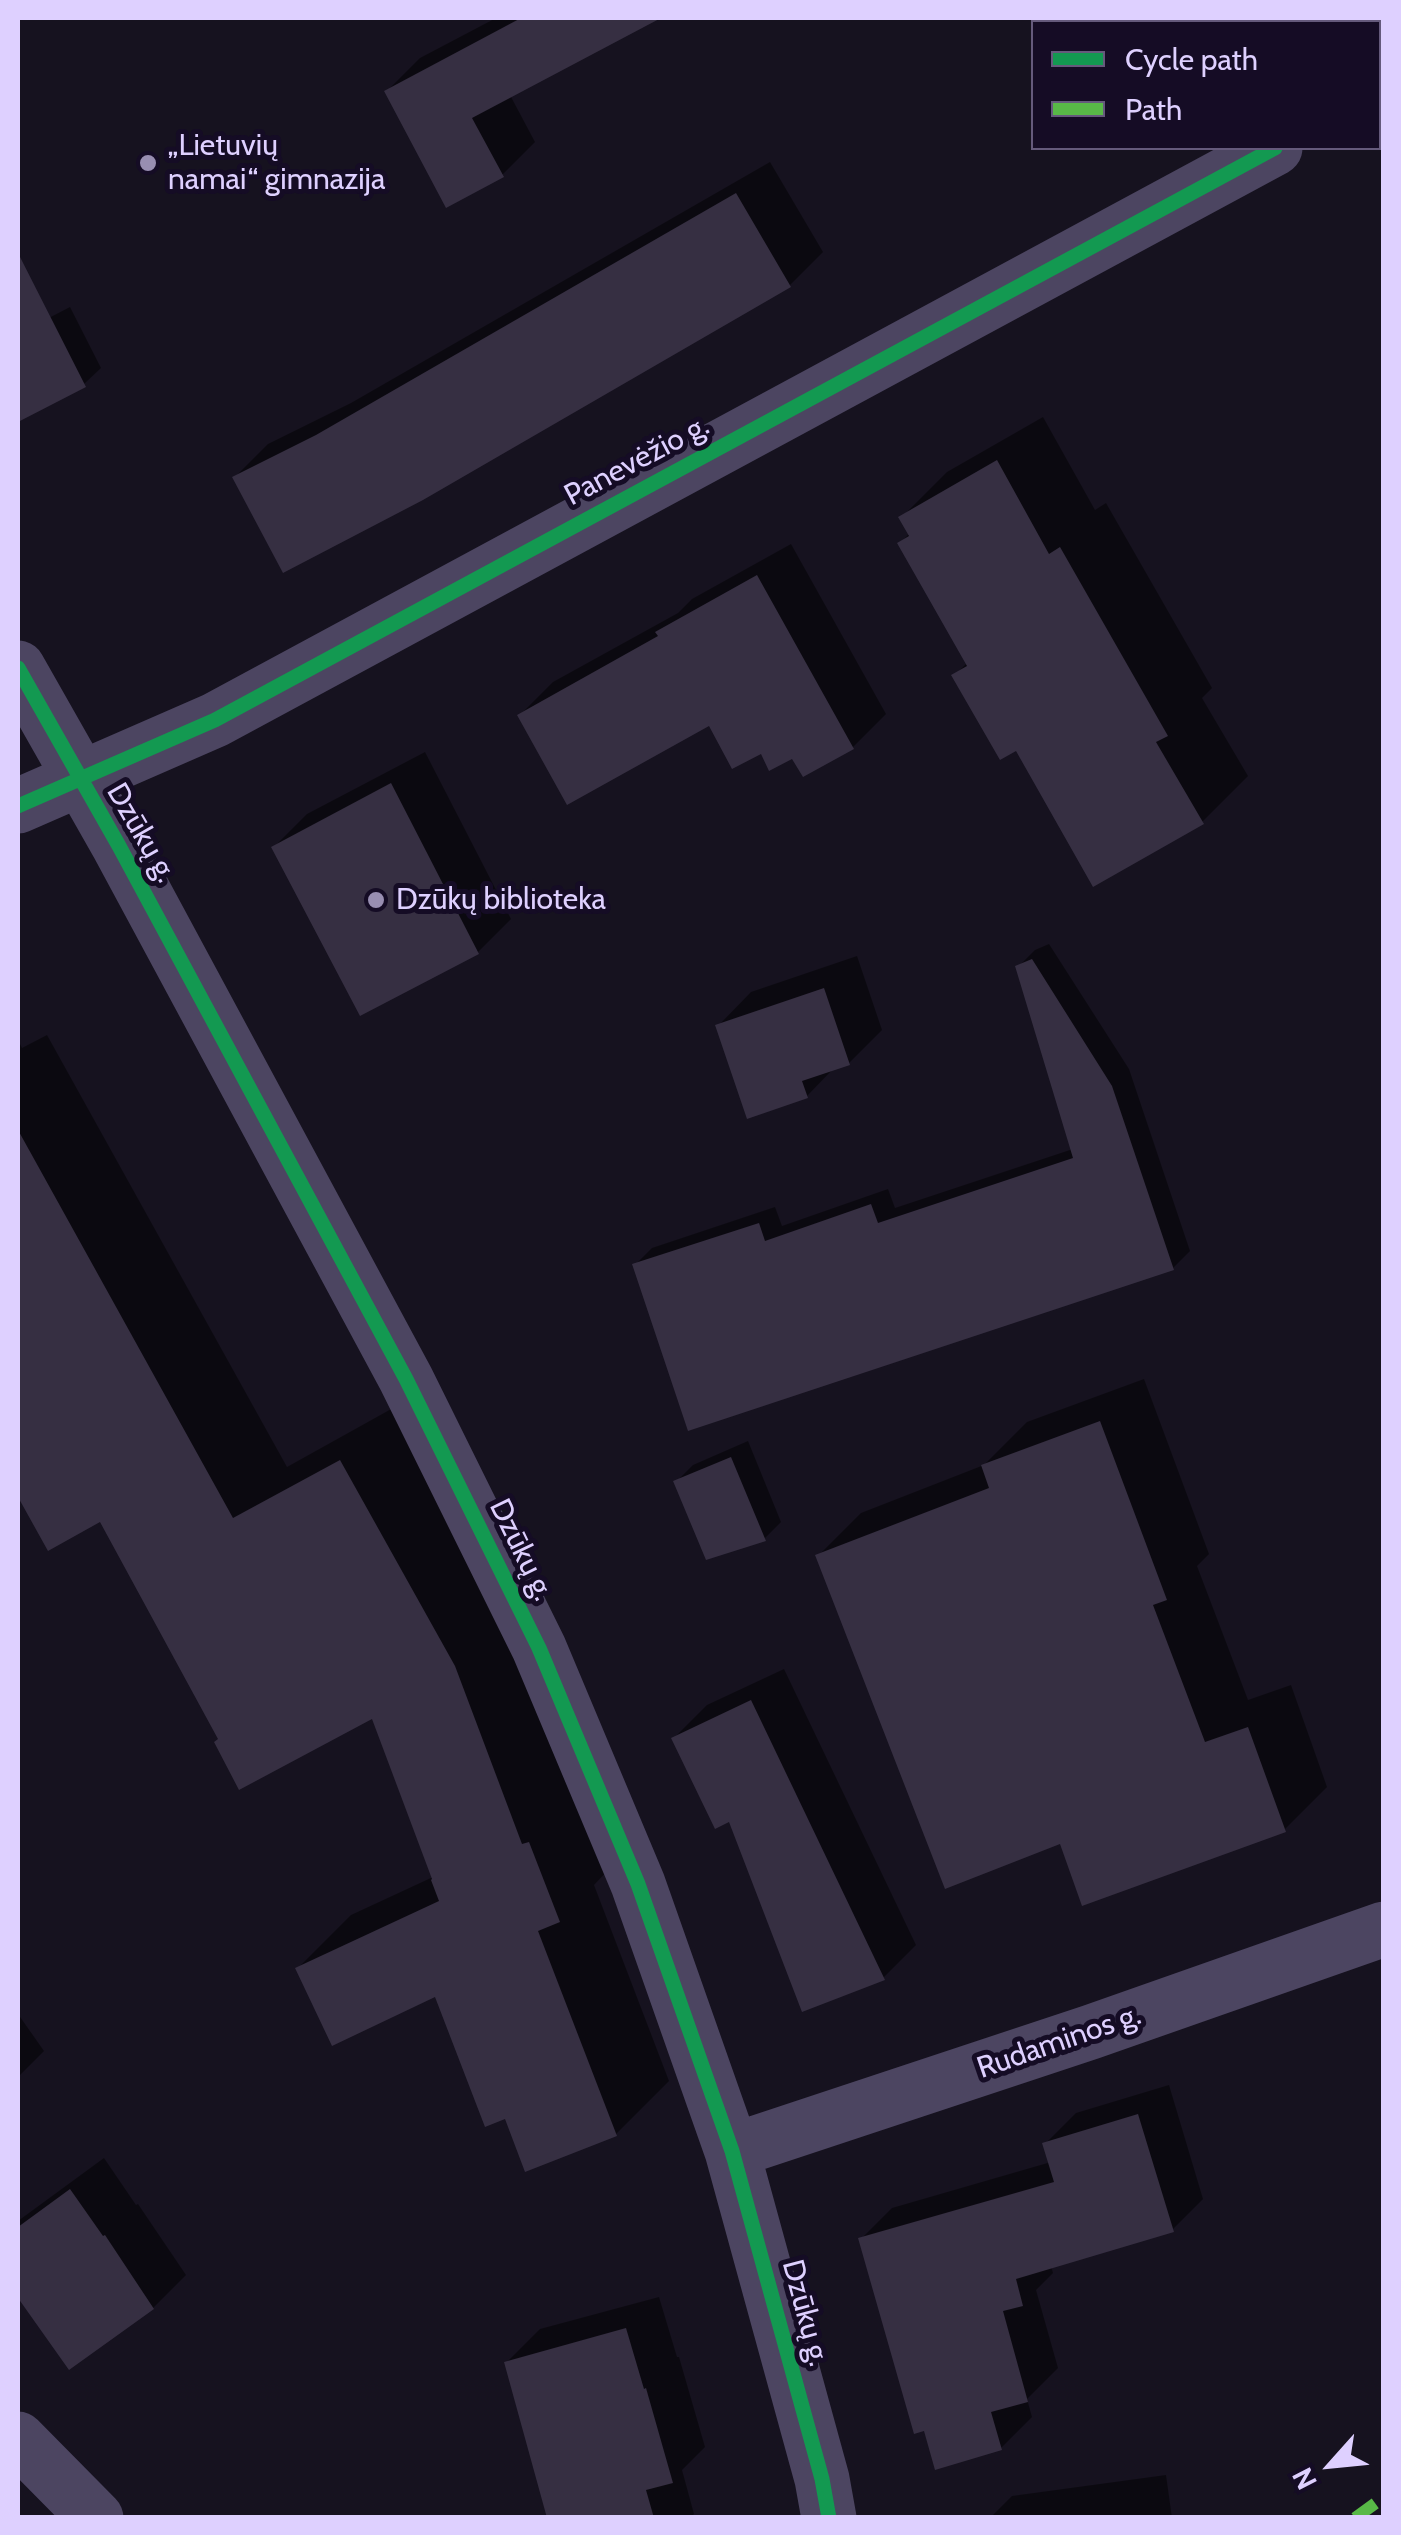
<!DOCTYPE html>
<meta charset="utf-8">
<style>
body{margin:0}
#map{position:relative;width:1401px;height:2535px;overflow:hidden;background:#16121f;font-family:Cabin,sans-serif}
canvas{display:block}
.frame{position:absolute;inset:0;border:20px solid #ded0ff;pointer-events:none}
.legend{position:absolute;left:1031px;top:20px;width:350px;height:130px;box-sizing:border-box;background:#150c25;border:2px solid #655a7c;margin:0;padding:12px 18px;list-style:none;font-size:30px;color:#ded0ff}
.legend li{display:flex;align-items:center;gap:20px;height:50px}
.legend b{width:50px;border:2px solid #655a7c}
.north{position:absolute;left:1281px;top:2415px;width:100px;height:100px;-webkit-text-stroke:8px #150c25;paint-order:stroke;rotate:243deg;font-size:28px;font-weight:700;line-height:40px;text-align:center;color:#ded0ff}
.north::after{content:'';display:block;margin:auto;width:35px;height:45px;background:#ded0ff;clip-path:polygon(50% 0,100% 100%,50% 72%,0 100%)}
</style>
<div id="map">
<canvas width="1401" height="2535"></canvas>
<div class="frame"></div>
<ul class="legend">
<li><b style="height:12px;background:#139951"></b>Cycle path</li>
<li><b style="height:12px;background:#58b947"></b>Path</li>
</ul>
<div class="north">N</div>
</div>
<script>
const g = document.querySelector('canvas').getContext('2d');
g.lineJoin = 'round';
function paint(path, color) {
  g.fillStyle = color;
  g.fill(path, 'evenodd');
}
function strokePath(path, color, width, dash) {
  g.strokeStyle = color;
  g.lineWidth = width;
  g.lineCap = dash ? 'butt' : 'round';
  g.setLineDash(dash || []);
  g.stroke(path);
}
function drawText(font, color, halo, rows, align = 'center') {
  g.font = font + ' Cabin,sans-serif';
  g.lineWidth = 10;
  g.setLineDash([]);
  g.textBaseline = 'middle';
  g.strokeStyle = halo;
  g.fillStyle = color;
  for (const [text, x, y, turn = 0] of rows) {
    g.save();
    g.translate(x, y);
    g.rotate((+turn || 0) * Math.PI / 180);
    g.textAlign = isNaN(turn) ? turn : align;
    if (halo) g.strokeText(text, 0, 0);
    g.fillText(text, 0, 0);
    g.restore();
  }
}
const shadow = new Path2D(`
 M 496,18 L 634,18 L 609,42 L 510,95 L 535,142 L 502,175 L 387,91 L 420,58 Z
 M 1107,18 L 1295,18 L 1286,22 L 1110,22 Z
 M 770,162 L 823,252 L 790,285 L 235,477 L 268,444 L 351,403 Z
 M 70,307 L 101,368 L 84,384 L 28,414 L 18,394 L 18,334 Z
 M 1043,417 L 1095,510 L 1106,503 L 1212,688 L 1202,698 L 1248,776 L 1202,822 L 1017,748 L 955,675 L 968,662 L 900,543 L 910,533 L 901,518 L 947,472 Z
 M 791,544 L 886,714 L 853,747 L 793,755 L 762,750 L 709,723 L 520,715 L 553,682 L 678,613 L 692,599 Z
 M 425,752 L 511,919 L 478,952 L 361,1013 L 274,847 L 307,814 Z
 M 1049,944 L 1129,1069 L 1190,1251 L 1173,1268 L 635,1265 L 652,1248 L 775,1207 L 782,1226 L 888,1189 L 895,1208 L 1073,1149 L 1018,967 L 1035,950 Z
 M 857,956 L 882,1030 L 849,1063 L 835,1067 L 807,1096 L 718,1026 L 751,992 Z
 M 47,1035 L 287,1467 L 393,1408 L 507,1612 L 611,1867 L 594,1885 L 669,2081 L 616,2134 L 506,2116 L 436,1994 L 298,1968 L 351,1915 L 433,1877 L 373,1716 L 101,1519 L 49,1548 L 18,1492 L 18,1040 L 22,1048 Z
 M 1144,1379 L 1209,1554 L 1197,1566 L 1248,1700 L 1291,1685 L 1327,1787 L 1284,1830 L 1061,1840 L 818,1556 L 861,1513 L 984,1465 L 1027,1422 Z
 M 748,1441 L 781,1522 L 764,1539 L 676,1482 L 693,1465 Z
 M 784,1669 L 916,1945 L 883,1978 L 731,1819 L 674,1738 L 707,1705 Z
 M 18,2014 L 44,2051 L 18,2077 Z
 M 1169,2085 L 1203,2199 L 1172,2230 L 1051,2266 L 1053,2273 L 1036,2290 L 1058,2368 L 1027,2399 L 1032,2417 L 1001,2448 L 861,2239 L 892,2208 L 1051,2162 L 1045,2144 L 1076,2113 Z
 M 104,2158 L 136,2205 L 138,2204 L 186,2275 L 153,2308 L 69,2366 L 18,2294 L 18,2221 Z
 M 659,2297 L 677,2357 L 679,2357 L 705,2447 L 682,2470 L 694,2514 L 690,2518 L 550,2518 L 507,2362 L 540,2329 Z
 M 1166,2475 L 1172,2518 L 990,2518 L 1012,2496 Z`);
const building = new Path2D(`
 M 521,18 L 661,18 L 472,118 L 504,177 L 446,208 L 384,91 Z
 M 736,193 L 791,287 L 423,500 L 283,573 L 232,477 L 316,435 Z
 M 18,253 L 86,387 L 18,422 Z
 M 997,460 L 1049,554 L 1060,547 L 1168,736 L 1156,742 L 1204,824 L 1093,887 L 1016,751 L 1000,760 L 951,675 L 967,666 L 897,543 L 909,536 L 898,517 Z
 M 757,575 L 854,749 L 803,777 L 792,759 L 769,771 L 761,754 L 732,769 L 709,726 L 567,805 L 517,715 L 658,636 L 655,632 Z
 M 391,783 L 479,954 L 360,1016 L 271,847 Z
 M 1032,959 L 1112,1086 L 1174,1270 L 688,1431 L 632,1264 L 759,1223 L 765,1241 L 871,1204 L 878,1223 L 1073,1158 L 1015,966 Z
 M 824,988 L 850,1065 L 802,1081 L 808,1098 L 747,1119 L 715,1025 Z
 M 18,1130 L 233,1518 L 340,1460 L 455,1666 L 522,1844 L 529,1842 L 560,1922 L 538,1931 L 617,2136 L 525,2172 L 505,2119 L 485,2127 L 435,1997 L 332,2046 L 295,1968 L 439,1901 L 431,1880 L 432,1879 L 372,1719 L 239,1790 L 214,1742 L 218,1739 L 100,1522 L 48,1551 L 18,1497 Z
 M 1100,1421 L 1167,1600 L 1153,1605 L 1205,1742 L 1248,1727 L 1286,1832 L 1082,1906 L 1060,1844 L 945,1889 L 815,1555 L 989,1488 L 981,1465 Z
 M 731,1457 L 766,1541 L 706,1560 L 673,1481 Z
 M 751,1700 L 885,1980 L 802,2012 L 729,1822 L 715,1829 L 671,1738 Z
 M 1138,2114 L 1174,2232 L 1016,2279 L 1023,2306 L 1003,2311 L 1028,2402 L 991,2412 L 1002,2450 L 935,2470 L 924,2431 L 914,2434 L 858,2238 L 1054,2182 L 1042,2143 Z
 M 70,2189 L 103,2236 L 105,2235 L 154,2309 L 69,2370 L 18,2298 L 18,2227 Z
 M 626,2328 L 644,2389 L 646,2388 L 673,2483 L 646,2490 L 654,2518 L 547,2518 L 504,2362 Z`);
const minor = new Path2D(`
 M 1378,91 L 1384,89
 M 18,668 L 119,846 L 406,1379 L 539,1648 L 638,1884 L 732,2151 L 822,2479 L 829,2518
 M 18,806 L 215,720 L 1275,148
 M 732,2151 L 1091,2032 L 1384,1929
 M 18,2439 L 96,2518`);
const quiet = new Path2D(`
 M 1355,2518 L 1384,2497`);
const cycleway = new Path2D(`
 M 18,668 L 119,846 L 406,1379 L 539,1648 L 638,1884 L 732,2151 L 822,2479 L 829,2518
 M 18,806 L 215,720 L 1275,148`);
const markers = [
 [148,163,10,"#988eb1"],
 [376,900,10,"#988eb1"]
];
const poiNames = [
 ["„Lietuvių",168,146],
 ["namai“ gimnazija",168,180],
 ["Dzūkų biblioteka",396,900]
];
const streetNames = [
 ["Panevėžio g.",637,461,-28],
 ["Dzūkų g.",141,833,60],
 ["Dzūkų g.",521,1550,64],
 ["Rudaminos g.",1059,2042,-19],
 ["Dzūkų g.",805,2313,75]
];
paint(shadow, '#0007');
paint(building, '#362f42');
strokePath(minor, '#4c4561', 55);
strokePath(quiet, '#58b947', 12, [25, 12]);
strokePath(cycleway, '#139951', 15);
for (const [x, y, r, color] of markers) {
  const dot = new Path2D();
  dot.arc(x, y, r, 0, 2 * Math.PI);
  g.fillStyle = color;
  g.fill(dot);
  strokePath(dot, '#150c25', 4);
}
drawText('30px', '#ded0ff', '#150c25', poiNames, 'left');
drawText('30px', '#ded0ff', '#150c25', streetNames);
</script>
